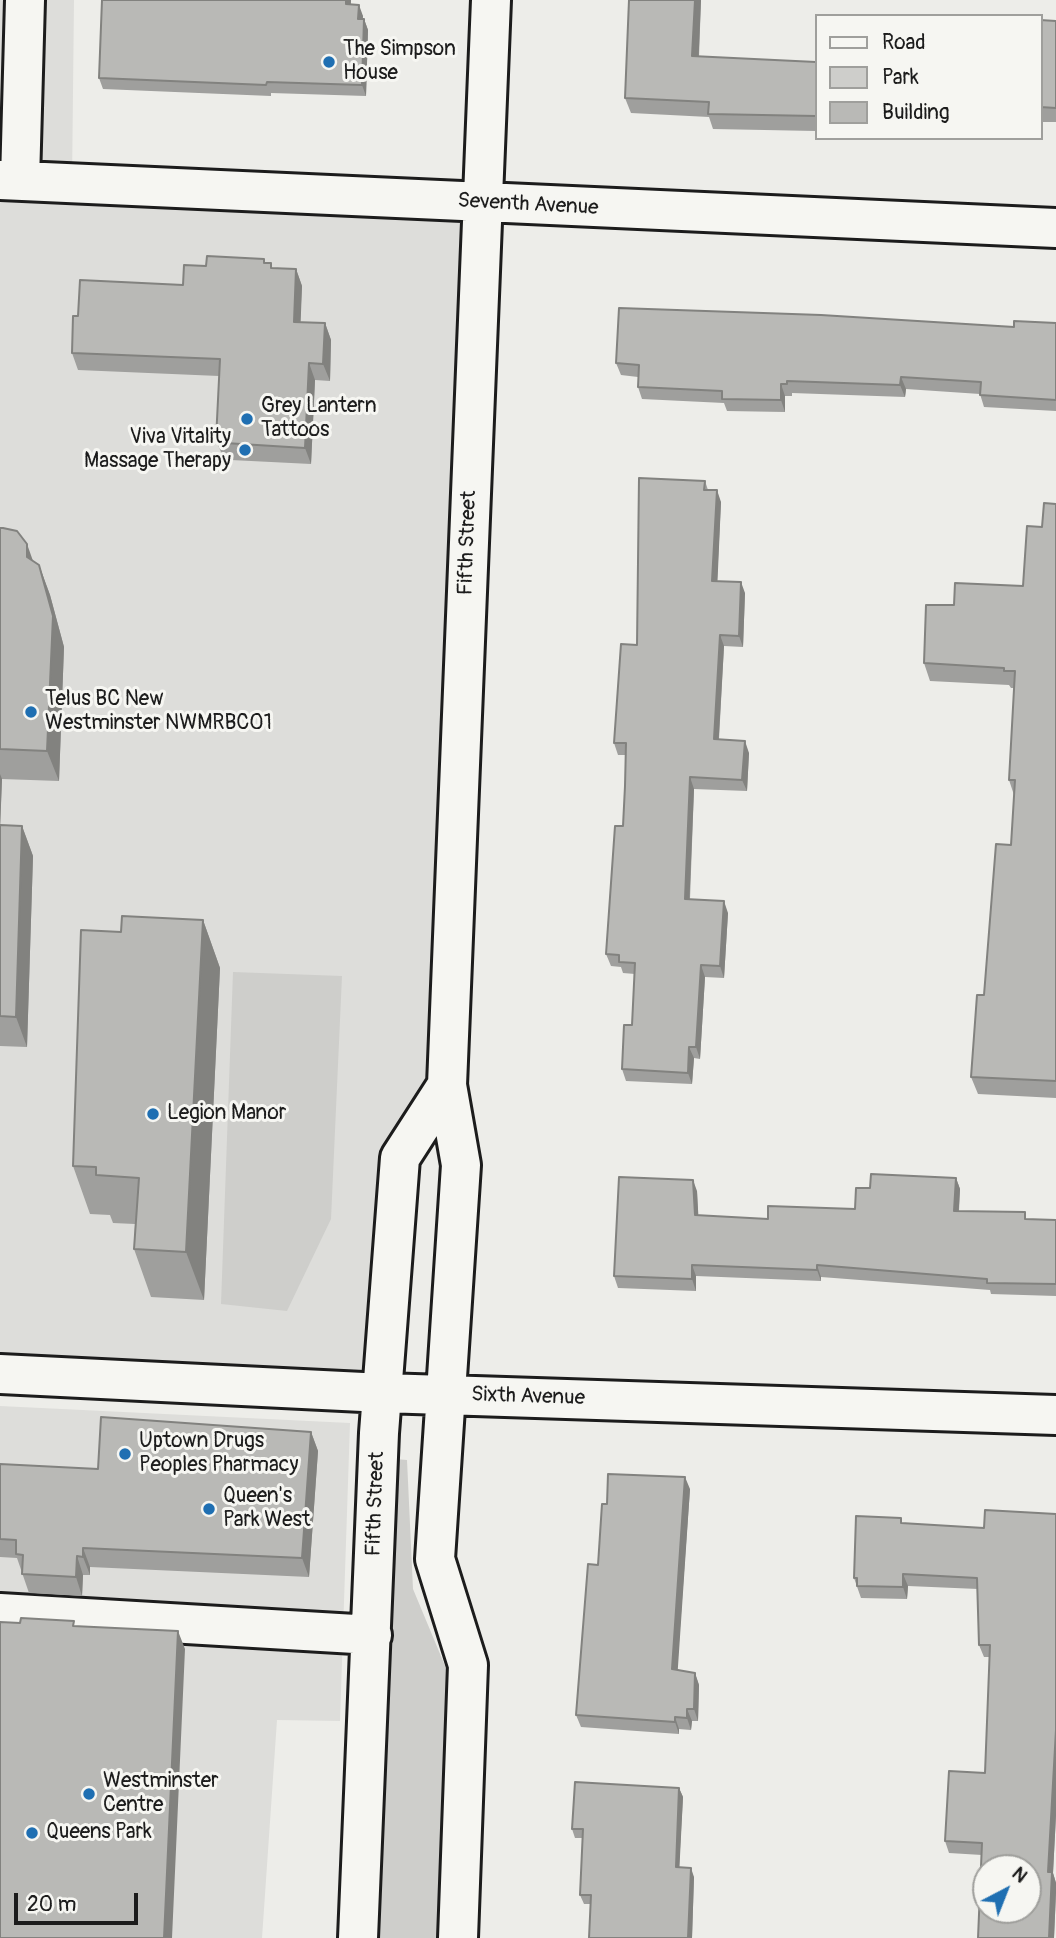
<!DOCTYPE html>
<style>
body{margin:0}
#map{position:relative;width:1056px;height:1938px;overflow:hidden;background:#edede9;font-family:Pangolin,sans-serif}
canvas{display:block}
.legend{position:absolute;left:815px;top:14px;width:228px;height:126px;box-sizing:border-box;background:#f6f6f2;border:2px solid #9f9f9c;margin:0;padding:9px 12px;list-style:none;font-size:21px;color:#1c1c1c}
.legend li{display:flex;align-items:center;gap:14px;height:35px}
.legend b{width:35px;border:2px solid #9f9f9c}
.north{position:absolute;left:972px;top:1854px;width:70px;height:70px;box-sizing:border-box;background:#f6f6f2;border:2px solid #9f9f9c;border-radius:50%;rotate:42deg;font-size:19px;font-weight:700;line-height:28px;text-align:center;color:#1c1c1c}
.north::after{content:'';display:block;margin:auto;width:24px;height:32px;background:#1f6fb2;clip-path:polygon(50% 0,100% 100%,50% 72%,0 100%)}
.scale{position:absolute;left:14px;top:1893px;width:124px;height:32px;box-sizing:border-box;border:4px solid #1c1c1c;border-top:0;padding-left:9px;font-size:21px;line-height:24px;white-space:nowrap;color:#1c1c1c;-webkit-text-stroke:5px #f6f6f2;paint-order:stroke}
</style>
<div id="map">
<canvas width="1056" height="1938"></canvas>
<ul class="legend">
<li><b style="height:9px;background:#f6f6f2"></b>Road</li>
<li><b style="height:19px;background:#cececb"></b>Park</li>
<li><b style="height:19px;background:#b9b9b6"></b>Building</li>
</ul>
<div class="north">N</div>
<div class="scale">20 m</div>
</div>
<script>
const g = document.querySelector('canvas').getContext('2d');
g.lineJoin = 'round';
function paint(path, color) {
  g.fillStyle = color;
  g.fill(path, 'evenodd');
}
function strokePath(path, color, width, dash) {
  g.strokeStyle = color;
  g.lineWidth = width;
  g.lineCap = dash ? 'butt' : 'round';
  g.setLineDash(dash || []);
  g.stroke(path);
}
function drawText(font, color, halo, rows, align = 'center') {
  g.font = font + ' Pangolin,sans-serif';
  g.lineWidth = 6;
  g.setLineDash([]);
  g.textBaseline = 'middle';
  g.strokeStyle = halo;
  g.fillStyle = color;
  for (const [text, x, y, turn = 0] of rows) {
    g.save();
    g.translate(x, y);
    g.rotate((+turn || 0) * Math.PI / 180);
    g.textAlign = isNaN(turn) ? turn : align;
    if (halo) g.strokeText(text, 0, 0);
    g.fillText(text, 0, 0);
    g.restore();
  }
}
const built = new Path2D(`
 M 0,0 L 74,0 L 72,183 L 482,204 L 447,1085 L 400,1158 L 383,1393 L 0,1374 Z
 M 0,1406 L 350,1423 L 340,1721 L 277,1720 L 262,1938 L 0,1938 Z`);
const green = new Path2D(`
 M 233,972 L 342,976 L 331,1219 L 287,1311 L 221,1304 Z
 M 395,1459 L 407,1460 L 413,1589 L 448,1673 L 437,1938 L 375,1938 Z`);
const minor = new Path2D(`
 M 0,180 L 1056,228
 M 20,181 L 25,0
 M 0,1374 L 383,1393 L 1056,1415
 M 0,1613 L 372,1635
 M 358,1938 L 379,1433 L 400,1158 L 447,1085
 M 458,1938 L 468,1665 L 435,1559 L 461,1165 L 447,1085 L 491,0`);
const wall = new Path2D(`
 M 102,0 L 351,0 L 351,4 L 363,16 L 362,19 L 364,19 L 368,30 L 366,96 L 271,93 L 271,96 L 103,89 L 99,78 Z
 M 629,0 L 701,0 L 699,57 L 816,62 L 816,131 L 713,129 L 709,117 L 631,113 L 625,98 Z
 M 1040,20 L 1056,21 L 1056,122 L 1040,122 Z
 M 265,263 L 273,268 L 296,269 L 302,286 L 300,322 L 325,323 L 331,340 L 330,381 L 315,380 L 311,464 L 231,460 L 230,457 L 223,457 L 216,440 L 219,376 L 78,370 L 72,353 L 78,316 L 183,285 L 206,266 Z
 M 1056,323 L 1056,411 L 984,407 L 980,394 L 906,389 L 905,397 L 792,393 L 792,396 L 785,396 L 785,412 L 727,411 L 724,403 L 642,399 L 638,387 L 638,377 L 621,375 L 616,363 Z
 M 705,481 L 708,490 L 721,502 L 717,581 L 745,593 L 743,647 L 724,646 L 719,739 L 749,753 L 747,791 L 694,789 L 690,899 L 728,913 L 724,978 L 705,977 L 700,1059 L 694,1058 L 692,1084 L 626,1081 L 622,1069 L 632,1025 L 635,974 L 623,973 L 621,967 L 611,966 L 606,954 L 623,826 L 625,786 L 626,755 L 618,755 L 614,743 L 637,645 Z
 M 1056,504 L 1056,1098 L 978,1094 L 971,1077 L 984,995 L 1011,845 L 1014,795 L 1009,780 L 1014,688 L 1011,688 L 1009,685 L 930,681 L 924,663 L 954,605 L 1023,586 L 1042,527 Z
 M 0,528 L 33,561 L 39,565 L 50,595 L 64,647 L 59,781 L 2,779 L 0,825 L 22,826 L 33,856 L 27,1047 L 0,1046 Z
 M 203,920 L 220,968 L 204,1300 L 151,1297 L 134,1249 L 135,1224 L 113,1223 L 110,1215 L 90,1214 L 73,1166 L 121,932 Z
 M 956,1178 L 960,1189 L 959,1211 L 1027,1219 L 1056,1220 L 1056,1296 L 991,1294 L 990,1290 L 821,1277 L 821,1281 L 696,1276 L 696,1291 L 618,1288 L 614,1276 L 697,1191 L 698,1216 L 768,1219 L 855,1209 L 870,1188 Z
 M 311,1432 L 318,1451 L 309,1577 L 90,1567 L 90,1575 L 83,1575 L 82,1596 L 29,1593 L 17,1558 L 0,1557 L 0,1464 L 98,1469 Z
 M 690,1489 L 677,1670 L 695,1673 L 699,1685 L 698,1721 L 692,1721 L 691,1730 L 679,1729 L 679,1734 L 581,1727 L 576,1715 L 607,1504 Z
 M 1056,1514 L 1056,1815 L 1053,1873 L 1056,1883 L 1056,1892 L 1054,1938 L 982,1855 L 949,1853 L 945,1841 L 985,1773 L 990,1657 L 984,1657 L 979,1645 L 978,1589 L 908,1586 L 907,1599 L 861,1598 L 854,1578 L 903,1523 L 984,1528 Z
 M 679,1788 L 683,1797 L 679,1867 L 694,1877 L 692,1938 L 589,1938 L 591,1904 L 584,1904 L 580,1895 L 583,1838 L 575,1838 L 572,1829 Z`);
const shadedWall = new Path2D(`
 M 346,0 L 351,0 L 350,15 L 346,4 Z
 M 695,0 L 701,0 L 698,71 L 692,56 Z
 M 359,5 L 363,16 L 362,30 L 358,19 Z
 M 364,19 L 368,30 L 366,96 L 362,85 Z
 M 296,269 L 302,286 L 300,339 L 294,322 Z
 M 325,323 L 331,340 L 330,381 L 323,364 Z
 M 309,363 L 315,380 L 311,464 L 305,448 Z
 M 901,377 L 906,389 L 905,397 L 900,385 Z
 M 781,384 L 785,396 L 785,412 L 781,400 Z
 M 717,490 L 721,502 L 717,592 L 712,581 Z
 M 27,544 L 38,575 L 27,557 Z
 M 39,565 L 50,595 L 64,647 L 59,781 L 47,751 Z
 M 741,582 L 745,593 L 743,647 L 739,636 Z
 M 720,635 L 724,646 L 718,751 L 714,739 Z
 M 745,741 L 749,753 L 747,791 L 742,780 Z
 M 0,774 L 2,779 L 0,831 Z
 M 690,777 L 694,789 L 689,910 L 685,899 Z
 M 22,826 L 33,856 L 27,1047 L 16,1017 Z
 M 724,901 L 728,913 L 724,978 L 720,966 Z
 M 203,920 L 220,968 L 204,1300 L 186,1252 Z
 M 701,965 L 705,977 L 700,1059 L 696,1047 Z
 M 689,1047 L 694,1058 L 692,1084 L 688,1073 Z
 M 956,1178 L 960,1189 L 958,1222 L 954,1211 Z
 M 693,1180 L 697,1191 L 699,1227 L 695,1215 Z
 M 692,1265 L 696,1276 L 696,1291 L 692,1279 Z
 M 817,1265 L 821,1277 L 821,1281 L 817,1270 Z
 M 311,1432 L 318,1451 L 309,1577 L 302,1558 Z
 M 685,1477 L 690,1489 L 677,1681 L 672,1669 Z
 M 83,1548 L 90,1567 L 90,1575 L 83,1557 Z
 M 77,1556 L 83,1575 L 82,1596 L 76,1577 Z
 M 903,1574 L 908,1586 L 907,1599 L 903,1587 Z
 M 178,1631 L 185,1649 L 172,1938 L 164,1938 Z
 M 695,1673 L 699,1685 L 698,1721 L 694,1709 Z
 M 687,1709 L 692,1721 L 691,1730 L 687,1718 Z
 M 675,1717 L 679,1729 L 679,1734 L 675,1722 Z
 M 1056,1730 L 1056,1815 L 1053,1873 L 1056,1883 L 1056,1892 L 1054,1938 L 1049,1938 L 1048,1872 Z
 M 679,1788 L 683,1797 L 679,1876 L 676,1867 Z
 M 691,1868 L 694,1877 L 692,1938 L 688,1938 Z`);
const building = new Path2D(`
 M 102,0 L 346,0 L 346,4 L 359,5 L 358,19 L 364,19 L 362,85 L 267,82 L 266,85 L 99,78 Z
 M 629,0 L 695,0 L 692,56 L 816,62 L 816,116 L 708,114 L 709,102 L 625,98 Z
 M 1040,20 L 1056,21 L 1056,108 L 1040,107 Z
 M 207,256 L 264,259 L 264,263 L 271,263 L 271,268 L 296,269 L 294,322 L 325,323 L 323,364 L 309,363 L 305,448 L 225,443 L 225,440 L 216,440 L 220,359 L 72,353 L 73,316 L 78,316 L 80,280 L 183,285 L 184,265 L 206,266 Z
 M 619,308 L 821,315 L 1014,327 L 1014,321 L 1056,323 L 1056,400 L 980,395 L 981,382 L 901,377 L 900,385 L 787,381 L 787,384 L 781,384 L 781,400 L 722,399 L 722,391 L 638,387 L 639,365 L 616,363 Z
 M 639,478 L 705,481 L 704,490 L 717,490 L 712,581 L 741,582 L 739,636 L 720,635 L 714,739 L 745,741 L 742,780 L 690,777 L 685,899 L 724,901 L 720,966 L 701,965 L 696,1047 L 689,1047 L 688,1073 L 622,1069 L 624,1025 L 632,1025 L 635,963 L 619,962 L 619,955 L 606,954 L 615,826 L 623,826 L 625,786 L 626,743 L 614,743 L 621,644 L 637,645 Z
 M 1044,503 L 1056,504 L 1056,1081 L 971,1077 L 977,995 L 984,995 L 996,844 L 1011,845 L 1015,780 L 1009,780 L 1015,671 L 1004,671 L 1004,668 L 924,663 L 926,605 L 954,605 L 955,583 L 1023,586 L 1027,526 L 1042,527 Z
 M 0,528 L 3,528 L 17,531 L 27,544 L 27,557 L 39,565 L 53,616 L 47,751 L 0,749 Z
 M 0,825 L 22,826 L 16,1017 L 0,1016 Z
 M 122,916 L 203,920 L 186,1252 L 134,1249 L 139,1178 L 96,1175 L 96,1167 L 73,1166 L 81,930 L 121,932 Z
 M 871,1174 L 956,1178 L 954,1211 L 1025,1212 L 1025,1219 L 1056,1220 L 1056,1284 L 987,1283 L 987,1279 L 817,1265 L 817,1270 L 692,1265 L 692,1279 L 614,1276 L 619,1177 L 693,1180 L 695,1215 L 768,1219 L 768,1206 L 855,1209 L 856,1188 L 870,1188 Z
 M 101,1417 L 311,1432 L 302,1558 L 83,1548 L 83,1557 L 77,1556 L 76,1577 L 22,1574 L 23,1555 L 16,1554 L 16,1540 L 0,1539 L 0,1464 L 98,1469 Z
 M 608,1474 L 685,1477 L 672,1669 L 695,1673 L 694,1709 L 687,1709 L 687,1718 L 675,1717 L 675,1722 L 576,1715 L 588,1564 L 598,1565 L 602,1504 L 607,1504 Z
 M 985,1510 L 1056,1514 L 1056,1730 L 1048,1872 L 1052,1872 L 1049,1938 L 978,1938 L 982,1843 L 945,1841 L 949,1771 L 985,1773 L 990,1645 L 979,1645 L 977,1578 L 903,1574 L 903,1587 L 857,1586 L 857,1578 L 854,1578 L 856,1516 L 901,1518 L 901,1523 L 984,1528 ZM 986,1868 L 1028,1868 L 1028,1910 L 986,1910 Z
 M 21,1618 L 74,1621 L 73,1626 L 178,1631 L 164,1938 L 0,1938 L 0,1622 L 20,1623 Z
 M 575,1782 L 679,1788 L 676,1867 L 691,1868 L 688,1938 L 589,1938 L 591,1895 L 580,1895 L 583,1829 L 572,1829 Z`);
const markers = [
 [329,62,7,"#1f6fb2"],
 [247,419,7,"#1f6fb2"],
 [245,450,7,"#1f6fb2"],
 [31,712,7,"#1f6fb2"],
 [153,1114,7,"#1f6fb2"],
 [125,1454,7,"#1f6fb2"],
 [209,1509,7,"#1f6fb2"],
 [89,1794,7,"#1f6fb2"],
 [32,1833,7,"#1f6fb2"]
];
const poiNames = [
 ["The Simpson",343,50],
 ["House",343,74],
 ["Grey Lantern",261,407],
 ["Tattoos",261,431],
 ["Viva Vitality",231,438,"right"],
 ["Massage Therapy",231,462,"right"],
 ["Telus BC New",45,700],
 ["Westminster NWMRBC01",45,724],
 ["Legion Manor",167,1114],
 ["Uptown Drugs",139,1442],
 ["Peoples Pharmacy",139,1466],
 ["Queen's",223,1497],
 ["Park West",223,1521],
 ["Westminster",103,1782],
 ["Centre",103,1806],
 ["Queens Park",46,1833]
];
const streetNames = [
 ["Seventh Avenue",528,205,3],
 ["Fifth Street",468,543,-88],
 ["Sixth Avenue",528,1397,2],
 ["Fifth Street",376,1504,-88]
];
paint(built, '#ddddda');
paint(green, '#cececb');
strokePath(minor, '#1c1c1c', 44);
strokePath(minor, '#f6f6f2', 38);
paint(wall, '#9f9f9d');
paint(shadedWall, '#82827f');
paint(building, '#b9b9b6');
strokePath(building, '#82827f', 2);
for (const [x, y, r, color] of markers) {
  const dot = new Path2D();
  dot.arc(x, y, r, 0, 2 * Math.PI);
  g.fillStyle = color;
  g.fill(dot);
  strokePath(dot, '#f6f6f2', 2.5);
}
drawText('21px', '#1c1c1c', '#f6f6f2', poiNames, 'left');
drawText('21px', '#1c1c1c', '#f6f6f2', streetNames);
</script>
